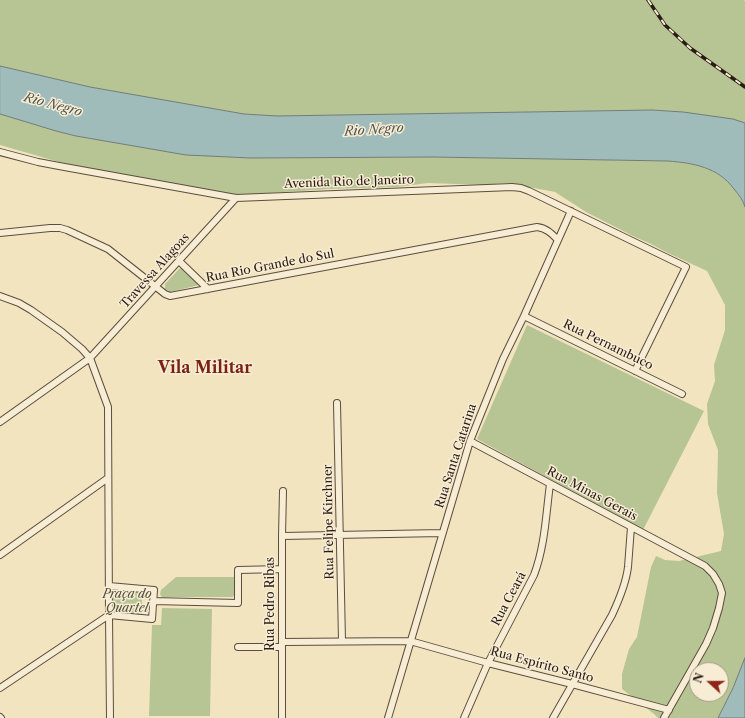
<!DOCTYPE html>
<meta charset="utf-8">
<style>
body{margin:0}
#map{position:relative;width:745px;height:718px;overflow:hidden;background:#f2e4bf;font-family:"Libre Caslon Text",serif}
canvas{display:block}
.north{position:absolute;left:689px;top:662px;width:40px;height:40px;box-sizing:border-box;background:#f7edd5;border:1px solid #a59987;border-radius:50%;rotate:291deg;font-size:11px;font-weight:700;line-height:16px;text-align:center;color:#2a1b13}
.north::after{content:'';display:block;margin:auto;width:14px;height:18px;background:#8f2418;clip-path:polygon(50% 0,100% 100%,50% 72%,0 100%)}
</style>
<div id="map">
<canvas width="745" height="718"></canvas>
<div class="north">N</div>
</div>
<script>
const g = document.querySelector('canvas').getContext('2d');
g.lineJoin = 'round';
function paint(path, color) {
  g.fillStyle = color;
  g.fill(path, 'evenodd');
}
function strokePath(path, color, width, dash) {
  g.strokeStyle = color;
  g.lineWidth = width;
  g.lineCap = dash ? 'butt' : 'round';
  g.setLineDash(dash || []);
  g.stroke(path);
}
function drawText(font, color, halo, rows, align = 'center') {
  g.font = font + ' "Libre Caslon Text",serif';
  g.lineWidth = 3;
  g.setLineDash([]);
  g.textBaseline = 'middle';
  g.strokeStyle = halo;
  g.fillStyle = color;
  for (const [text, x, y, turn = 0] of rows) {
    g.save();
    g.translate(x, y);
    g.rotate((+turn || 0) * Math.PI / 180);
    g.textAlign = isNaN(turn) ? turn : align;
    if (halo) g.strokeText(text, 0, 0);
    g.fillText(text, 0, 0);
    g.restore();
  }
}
const green = new Path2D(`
 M 0,0 L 744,0 L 745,1 L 745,123 L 742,122 L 683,112 L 652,110 L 277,116 L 244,114 L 90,87 L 0,66 Z
 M 0,114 L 56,131 L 76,136 L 186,155 L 251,158 L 433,157 L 668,161 C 693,163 718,167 734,189 C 739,195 743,200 745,207 L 745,658 L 733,688 L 718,718 L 658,718 L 654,714 L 622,689 L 622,674 L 629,649 L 637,637 L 651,567 L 656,556 L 665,560 L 679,561 L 721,551 L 724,534 L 717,493 L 718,450 L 708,424 L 707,404 L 715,381 L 714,365 L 725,330 L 725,305 L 707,271 L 668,253 L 649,243 L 635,237 L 586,212 L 555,192 L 507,183 L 482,185 L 428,183 L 397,187 L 329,189 L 239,195 L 200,188 L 97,173 L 0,145 ZM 697,670 L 721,670 L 721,694 L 697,694 Z
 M 181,268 L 184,269 L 200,284 L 199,285 L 170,292 L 165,289 L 165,284 L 179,269 Z
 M 527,325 L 704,411 L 643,530 L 477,439 Z
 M 176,577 L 235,577 L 234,596 L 232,597 L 162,597 L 160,594 L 161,590 Z
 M 113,589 L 142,591 L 142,616 L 111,614 Z
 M 162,608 L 212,609 L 210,716 L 149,716 L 152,625 L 161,625 Z`);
const water = new Path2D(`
 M 0,66 L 90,87 L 244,114 L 277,116 L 652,110 L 683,112 L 733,119 L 745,123 L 745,207 C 743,200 739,195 734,189 C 718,167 693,163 668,161 L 433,157 L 251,158 L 186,155 L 76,136 L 56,131 L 0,114 Z
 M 745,658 L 745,718 L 718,718 L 733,688 Z`);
const street = new Path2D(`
 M 0,152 L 38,162 L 59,166 L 236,198 L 512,187 L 521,188 L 529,191 L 686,267 L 635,371
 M 0,233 L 50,228 L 60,228 L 67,230 L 108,249 L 165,294 L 170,296 L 537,227 C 546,228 551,233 557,239
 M 179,261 L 208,289
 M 0,296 L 19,303 L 31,310 L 62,332 L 82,349 L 90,358 L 108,407 L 109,615 L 110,718
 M 524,316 L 682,394
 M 337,403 L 342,641
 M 0,422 L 90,358 L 236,198
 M 470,441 L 705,566 L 713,574 L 719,584 L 722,593 L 719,608 L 713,628 L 706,644 L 664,718
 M 282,536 L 442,533
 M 0,555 L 108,478
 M 153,601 L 238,603 L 238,570 L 282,569
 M 282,642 L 410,641 L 488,663 L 572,684 L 669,710
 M 238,647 L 282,647
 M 0,688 L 109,615 L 152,619 L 154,590 L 109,586
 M 0,717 L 1,718
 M 282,718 L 282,536 L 283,491
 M 388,718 L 470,441 L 503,359 L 524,316 L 571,211
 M 464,718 L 488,663 L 534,575 C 545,546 546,514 550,484
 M 553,718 L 612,615 C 619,600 626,584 628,567 C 629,554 630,540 631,527`);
const rail = new Path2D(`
 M 648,0 L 665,25 L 690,48 L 745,87`);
const streetNames = [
 ["Avenida Rio de Janeiro",349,182,-2],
 ["Rua Rio Grande do Sul",270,266,-11],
 ["Travessa Alagoas",155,271,-48],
 ["Rua Pernambuco",608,345,26],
 ["Rua Santa Catarina",456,456,-72],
 ["Rua Minas Gerais",592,494,28],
 ["Rua Felipe Kirchner",329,522,-91],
 ["Rua Ceará",509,599,-62],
 ["Rua Pedro Ribas",271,604,-90],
 ["Rua Espírito Santo",542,665,15]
];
const parkNames = [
 ["Praça do",127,595],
 ["Quartel",127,609]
];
const waterNames = [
 ["Rio Negro",53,105,15],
 ["Rio Negro",374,130,-4]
];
const districtNames = [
 ["Vila Militar",205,368]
];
paint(green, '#b7c595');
paint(water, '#9fbcbb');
strokePath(water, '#707c78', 1);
strokePath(street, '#5c4d3e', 8);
strokePath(street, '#f7edd5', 6);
strokePath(rail, '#2a1b13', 3.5);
strokePath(rail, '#f7edd5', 2, [6]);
drawText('12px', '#2a1b13', '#f7edd5', streetNames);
drawText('italic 12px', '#544e3a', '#f7edd5', parkNames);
drawText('italic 13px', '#53534e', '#f7edd5', waterNames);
drawText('bold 16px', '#7a1f14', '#f7edd5', districtNames);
</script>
